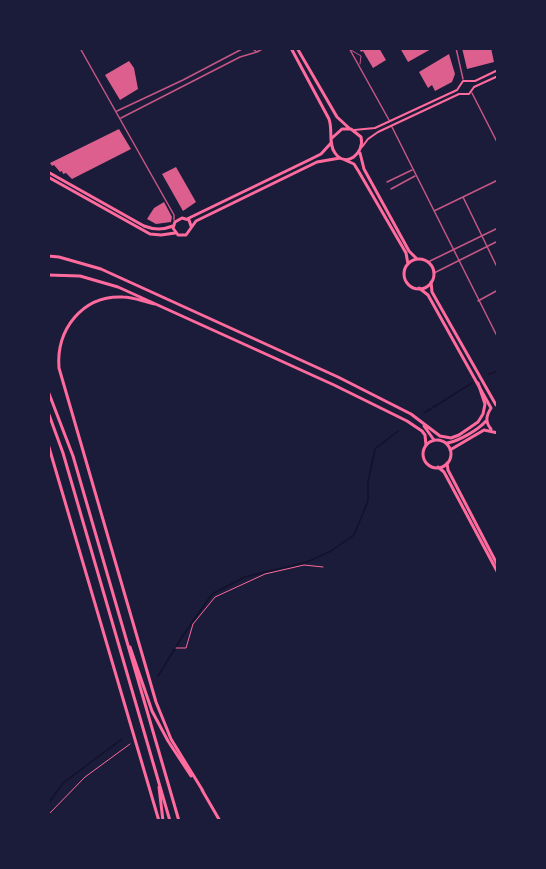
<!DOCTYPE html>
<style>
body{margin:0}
#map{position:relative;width:546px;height:869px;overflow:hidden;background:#1b1b3a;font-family:"Public Sans",sans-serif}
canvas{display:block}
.frame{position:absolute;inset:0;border:50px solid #1b1b3a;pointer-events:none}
</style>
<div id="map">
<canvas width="546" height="869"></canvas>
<div class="frame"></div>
</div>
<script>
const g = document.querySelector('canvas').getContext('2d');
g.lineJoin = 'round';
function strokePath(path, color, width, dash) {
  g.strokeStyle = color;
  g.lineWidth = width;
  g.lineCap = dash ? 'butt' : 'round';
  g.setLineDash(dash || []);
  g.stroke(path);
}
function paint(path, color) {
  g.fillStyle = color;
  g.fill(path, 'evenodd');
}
const stream = new Path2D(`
 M 489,374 L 498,371
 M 424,413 L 472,383
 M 158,676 L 184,634 L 212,594 L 245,577 L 307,562 L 331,551 L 354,535 L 368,501 L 368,482 L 375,449 L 398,431
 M 48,804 L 63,783 L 122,739`);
const building = new Path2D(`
 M 359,48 L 379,48 L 386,60 L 373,68 L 363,51 L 361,52 Z
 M 400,48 L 433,48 L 408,62 Z
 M 462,48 L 491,48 L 494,62 L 467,69 Z
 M 449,54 L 455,74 L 452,82 L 435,91 L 432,85 L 428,88 L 419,72 Z
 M 129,61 L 134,68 L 138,89 L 120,100 L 105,75 Z
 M 119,129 L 131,149 L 72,179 L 66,173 L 63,174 L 62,171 L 60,172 L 54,165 L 52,166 L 50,163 Z
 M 176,167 L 196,202 L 183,211 L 162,174 Z
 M 164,202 L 172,217 L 171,222 L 156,224 L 147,219 L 154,208 Z`);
const path = new Path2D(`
 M 176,648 L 186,648 L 193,624 L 215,597 L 265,574 L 304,565 L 323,567
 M 48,815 L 85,777 L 130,744`);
const service = new Path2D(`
 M 351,50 L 361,56 L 360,64`);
const pedestrian = new Path2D(`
 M 387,182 L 412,170
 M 391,189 L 415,176`);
const minor = new Path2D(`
 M 80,48 L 174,215 L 174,220
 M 251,48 L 257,52 L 264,48
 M 349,48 L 389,120
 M 456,48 L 463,79
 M 472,93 L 498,144
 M 117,111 L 183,80 L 244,48
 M 121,118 L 240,57 L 257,52
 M 392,127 L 498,338
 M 463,197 L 498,269
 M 434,211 L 498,180
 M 428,262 L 498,228
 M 434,273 L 498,241
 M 478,301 L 498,290`);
const secondary = new Path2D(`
 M 474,87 L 498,76
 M 354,130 L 375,128 L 457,90 L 463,81 L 475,81 L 498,70
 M 362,147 L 368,139 L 378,132 L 459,94 L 469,94 L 474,87`);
const primary = new Path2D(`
 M 291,48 L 329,119 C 333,130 328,144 335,153 C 346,169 365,153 361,137 L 351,129 L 342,129 L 332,138
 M 297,48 L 337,117 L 349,128
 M 360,153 L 364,169 L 409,251 L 417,259
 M 345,160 L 354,164 L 359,172 L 406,253 L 408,264
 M 48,172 L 144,226 C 154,230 163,230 173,226
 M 48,177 L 150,234 L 161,235 L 175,233
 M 187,219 L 309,160 L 321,154 L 331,143
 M 191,226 L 189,220 L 182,218 L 175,222 L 173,228 L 178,235 L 186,235 L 196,221 L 317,162 L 340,158
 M404 274a15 15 0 1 1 30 0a15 15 0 1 1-30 0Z
 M 431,282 L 432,292 L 496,405
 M 419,288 L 428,295 L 491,408
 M 491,429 C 485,422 486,416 491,408
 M423 454a14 14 0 1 1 28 0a14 14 0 1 1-28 0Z
 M 447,443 C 459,441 478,430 486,421
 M 450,450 L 484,430 L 498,433
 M 447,463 L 448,470 L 498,566
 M 438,467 L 444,472 L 498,573`);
const motorway = new Path2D(`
 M 48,256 L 59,257 L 101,269 L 338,377 L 411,414 L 440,436 L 451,438 L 459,435 L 478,422 L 483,414 L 485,404 L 478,383
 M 48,275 L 80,276 L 118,287 L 334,385 L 407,421 L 422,431 L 425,435 L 426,445
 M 155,304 C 144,302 134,297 123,297 C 82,295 56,330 59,368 L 156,702 L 171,739 L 203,791
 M 48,391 L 73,456 L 179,821
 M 48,412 L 63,453 L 170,821
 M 424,426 L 434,440
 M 48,444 L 159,821
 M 130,647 L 152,711 L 168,741 L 191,776
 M 159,787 L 163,821
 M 202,790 L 220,821`);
strokePath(stream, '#12122b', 1.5);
paint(building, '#dd5f8e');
strokePath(path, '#ff6b9d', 1);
strokePath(service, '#c65784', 1);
strokePath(pedestrian, '#c65784', 1.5);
strokePath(minor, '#c65784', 1.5);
strokePath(secondary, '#ff6b9d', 2);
strokePath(primary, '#ff6b9d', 3);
strokePath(motorway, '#ff6b9d', 3);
</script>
